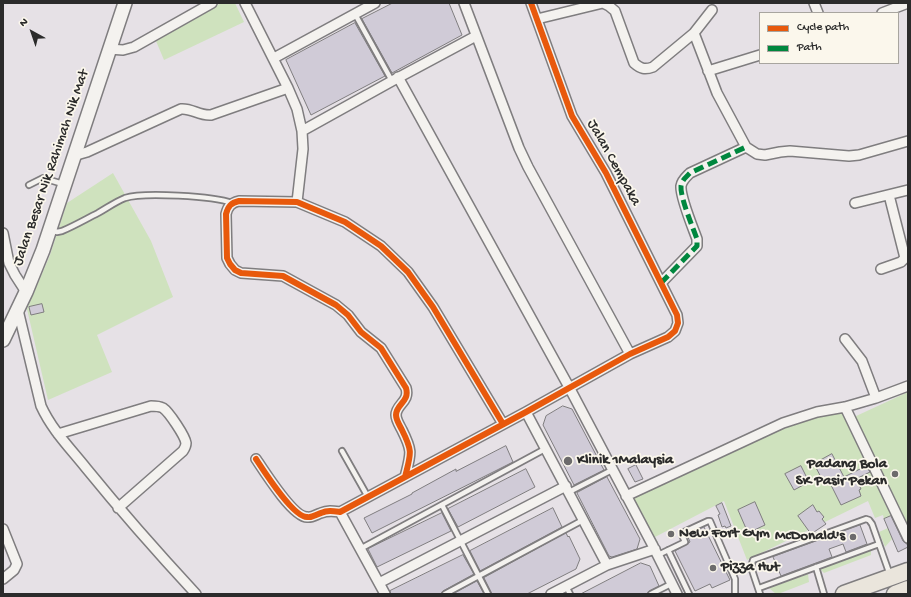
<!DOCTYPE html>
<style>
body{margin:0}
#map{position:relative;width:911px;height:597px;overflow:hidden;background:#e6e1e6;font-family:"Gochi Hand",sans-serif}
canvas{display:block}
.frame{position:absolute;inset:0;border:4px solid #2b2b2b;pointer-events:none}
.legend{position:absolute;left:759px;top:12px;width:140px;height:52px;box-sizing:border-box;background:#fbf7ec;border:1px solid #a8a59f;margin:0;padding:5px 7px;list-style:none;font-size:12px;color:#2b2b2b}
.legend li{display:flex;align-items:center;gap:8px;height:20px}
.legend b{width:20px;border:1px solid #a8a59f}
.north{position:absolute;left:12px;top:12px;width:40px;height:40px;-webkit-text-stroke:3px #fbf7ec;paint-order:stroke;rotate:320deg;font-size:11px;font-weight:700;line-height:16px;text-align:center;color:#2b2b2b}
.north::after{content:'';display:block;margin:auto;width:14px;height:18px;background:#2b2b2b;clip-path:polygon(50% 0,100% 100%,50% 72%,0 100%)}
</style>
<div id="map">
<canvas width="911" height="597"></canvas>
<div class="frame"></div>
<ul class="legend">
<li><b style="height:5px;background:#e8590c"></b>Cycle path</li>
<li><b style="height:5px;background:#00873e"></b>Path</li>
</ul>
<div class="north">N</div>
</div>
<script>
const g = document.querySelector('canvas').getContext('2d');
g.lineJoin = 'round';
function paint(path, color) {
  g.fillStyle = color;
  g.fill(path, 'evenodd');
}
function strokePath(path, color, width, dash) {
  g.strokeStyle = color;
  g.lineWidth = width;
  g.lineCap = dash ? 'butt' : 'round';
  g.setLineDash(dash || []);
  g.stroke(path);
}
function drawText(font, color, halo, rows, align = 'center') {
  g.font = font + ' "Gochi Hand",sans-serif';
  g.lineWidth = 3.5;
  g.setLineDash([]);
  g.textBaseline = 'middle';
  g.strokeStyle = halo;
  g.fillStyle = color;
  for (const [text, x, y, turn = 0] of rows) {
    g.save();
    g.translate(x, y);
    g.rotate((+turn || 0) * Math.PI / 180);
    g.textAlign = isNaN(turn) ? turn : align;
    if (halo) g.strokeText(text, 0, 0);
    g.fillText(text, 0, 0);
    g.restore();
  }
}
const green = new Path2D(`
 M 221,3 L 235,3 L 244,22 L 164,60 L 156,41 Z
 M 113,173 L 151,241 L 173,297 L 97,335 L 112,372 L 48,400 L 27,309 L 50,255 L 67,203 Z
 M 908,392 L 908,530 L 854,417 Z
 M 845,407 L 897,514 L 884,519 L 883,515 L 875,518 L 868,501 L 747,560 L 724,501 L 655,537 L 658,542 L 652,544 L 626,496 L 783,423 Z
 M 888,528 L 892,539 L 885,547 L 879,532 Z
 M 871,550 L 871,555 L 824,573 L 820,569 Z
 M 808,574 L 809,582 L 778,594 L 776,594 L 769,588 Z`);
const building = new Path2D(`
 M 393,3 L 449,3 L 462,35 L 392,73 L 362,19 Z
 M 355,23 L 385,76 L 311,115 L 286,60 Z
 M 42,304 L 44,312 L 31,315 L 29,307 Z
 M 563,406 L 572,409 L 604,470 L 574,485 L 543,425 L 546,416 Z
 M 506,446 L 513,462 L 372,533 L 364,518 L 412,494 L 412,493 L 456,469 L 456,471 Z
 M 832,454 L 844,477 L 866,466 L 870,472 L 856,479 L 861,489 L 859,490 L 861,496 L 841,505 L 828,479 L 823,481 L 814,464 Z
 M 636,465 L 643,479 L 635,482 L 628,469 Z
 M 801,466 L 808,480 L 806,481 L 807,483 L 794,490 L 785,474 Z
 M 526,469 L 535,487 L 458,527 L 448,509 Z
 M 607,477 L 640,539 L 637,549 L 612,557 L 609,556 L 577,493 Z
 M 755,502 L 765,525 L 748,533 L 738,510 Z
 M 722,503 L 731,526 L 726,528 L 725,526 L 722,527 L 718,515 L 720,514 L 716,506 Z
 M 813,505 L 817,512 L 819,511 L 824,517 L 822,519 L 826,524 L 811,534 L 798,516 Z
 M 553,508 L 562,527 L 480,571 L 470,551 Z
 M 442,513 L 451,531 L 377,567 L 368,549 Z
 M 891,516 L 903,541 L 907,544 L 908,547 L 898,552 L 884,519 Z
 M 860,525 L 867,544 L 846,552 L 843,544 L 829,549 L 832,557 L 781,576 L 773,557 Z
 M 704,527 L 730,580 L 712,588 L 710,584 L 695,591 L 675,551 L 690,542 L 687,535 Z
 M 566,533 L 568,537 L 569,536 L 580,559 L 576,569 L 527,594 L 492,594 L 484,578 Z
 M 463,555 L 474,574 L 443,591 L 441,594 L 391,594 L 390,591 Z
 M 641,563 L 650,566 L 659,586 L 649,591 L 647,594 L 581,594 Z
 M 477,581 L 484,594 L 453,594 Z`);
const lane = new Path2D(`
 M 355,14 L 392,81
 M 29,185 L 43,178 L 63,184
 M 51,230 L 57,232 L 62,231 C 74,226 86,219 98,213 C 107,208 115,202 125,198 C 143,192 214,196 232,203
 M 342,451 L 368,497
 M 569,492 L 612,470
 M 442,505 L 488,594
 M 360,549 L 545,449
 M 668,550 L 689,594
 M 658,555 L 685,542 L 682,535 L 682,533 L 708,521 L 710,521 L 735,579 L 735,594
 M 816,567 L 824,594
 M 566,586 L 570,594
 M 759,588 L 879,544
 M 445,594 L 583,520
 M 651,594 L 671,584
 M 760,594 L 751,567 L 753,560 L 866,519 L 869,520 L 872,524 L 890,575`);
const street = new Path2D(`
 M 245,3 L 288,88 L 297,109 L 302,131
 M 464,3 L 519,148 L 528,167 L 630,354
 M 814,3 L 818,13
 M 882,13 L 908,3
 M 537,19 L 603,3 L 609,6 L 615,11 L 634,63 C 641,69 645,70 653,67 L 694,33 L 712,10
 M 694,33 L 717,93 L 746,147 L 757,154 L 765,155 L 780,152 L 790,151 L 849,156 L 859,155 L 908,141
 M 109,49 L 123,50 L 134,47 L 212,3
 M 274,58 L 375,3
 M 708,71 L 760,55
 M 398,77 L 569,387 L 652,544 L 677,594
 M 75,153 L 80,154 L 87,152 L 181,109 C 192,108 199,116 211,115 L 288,88
 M 297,202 L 303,149 L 302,131 L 392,81 L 476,36
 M 855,203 L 908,190
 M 3,233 L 9,263 L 15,275 L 26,292
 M 881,269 L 901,262 L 905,258 L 889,195
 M 661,283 L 697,246 L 697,239 C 693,228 680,197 681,186 C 682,180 686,177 690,173 L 746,147
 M 18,310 L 41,406 C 52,430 70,448 86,468 C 121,511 158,553 196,594
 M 845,339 L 862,361 L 876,398
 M 845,407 L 908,538
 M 526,412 L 607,565
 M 58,434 L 151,406 C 155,406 159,406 163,408 C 169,412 185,436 186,443 C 186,446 185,448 183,451 L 118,508
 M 256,459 C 264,471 293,517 307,517 C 312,518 317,514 321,513 C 328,510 333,511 340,512 L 526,412 L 630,354 L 668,337 L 675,331 L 678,323 L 677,315 L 606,173 L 572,116 L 531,3
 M 405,477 C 411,453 413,452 402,430 C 400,426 396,420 396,415 C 396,404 410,402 406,388 L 381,348 L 361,332 L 348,315 L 336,305 L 283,276 L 241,273 L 235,270 L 230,264 L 227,258 L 226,214 C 228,206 231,203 239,201 L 297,202 L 345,222 L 381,246 L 408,272 L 433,307 L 503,424
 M 626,496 L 783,423 L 817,412 L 845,407 L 876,398 L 908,386
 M 340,512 L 385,594
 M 3,529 L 17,564 L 14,570 L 3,579
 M 379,583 L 566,486
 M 551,594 L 607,565 L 655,549`);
const secondary = new Path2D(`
 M 3,340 L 26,292 L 43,250 L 125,3`);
const highway = new Path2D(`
 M 844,594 L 908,571
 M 895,594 L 908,589`);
const quiet = new Path2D(`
 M 661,283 L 697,246 L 697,239 C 693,228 680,197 681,186 C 682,180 686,177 690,173 L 746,147`);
const cycleway = new Path2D(`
 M 256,459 C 264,471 293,517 307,517 C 312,518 317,514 321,513 C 328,510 333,511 340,512 L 526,412 L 630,354 L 668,337 L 675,331 L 678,323 L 677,315 L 606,173 L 572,116 L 531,3
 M 405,477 C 411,453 413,452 402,430 C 400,426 396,420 396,415 C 396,404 410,402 406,388 L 381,348 L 361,332 L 348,315 L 336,305 L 283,276 L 241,273 L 235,270 L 230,264 L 227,258 L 226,214 C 228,206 231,203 239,201 L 297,202 L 345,222 L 381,246 L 408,272 L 433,307 L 503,424`);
const markers = [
 [568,461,5,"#6c6b6c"],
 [895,474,4,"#6c6b6c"],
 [671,534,4,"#6c6b6c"],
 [853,537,4,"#6c6b6c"],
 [713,568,4,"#6c6b6c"]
];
const streetNames = [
 ["Jalan Cempaka",613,163,61],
 ["Jalan Besar Nik Rahimah Nik Mat",52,168,-71]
];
const poiNames = [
 ["Klinik 1Malaysia",577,461],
 ["Padang Bola",887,465,"right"],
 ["SK Pasir Pekan",887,482,"right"],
 ["New Fort Gym",679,534],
 ["McDonald's",845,537,"right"],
 ["Pizza Hut",721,568]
];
paint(green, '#cfe2be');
paint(building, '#d0cbd7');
strokePath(building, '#7f7d7f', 1);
strokePath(lane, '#7f7d7f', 8);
strokePath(street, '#7f7d7f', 12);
strokePath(secondary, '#7f7d7f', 16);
strokePath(highway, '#7f7d7f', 19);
strokePath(lane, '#f4f2ef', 4.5);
strokePath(street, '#f4f2ef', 9);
strokePath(secondary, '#f4f2ef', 13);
strokePath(highway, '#eae5dc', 16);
strokePath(quiet, '#00873e', 5, [10, 5]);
strokePath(cycleway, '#e8590c', 6);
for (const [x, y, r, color] of markers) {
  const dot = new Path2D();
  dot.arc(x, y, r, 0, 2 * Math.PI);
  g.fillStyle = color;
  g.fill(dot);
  strokePath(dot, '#fbf7ec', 1.5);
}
drawText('15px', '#2b2b2b', '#fbf7ec', streetNames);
drawText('bold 15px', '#2b2b2b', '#fbf7ec', poiNames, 'left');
</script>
